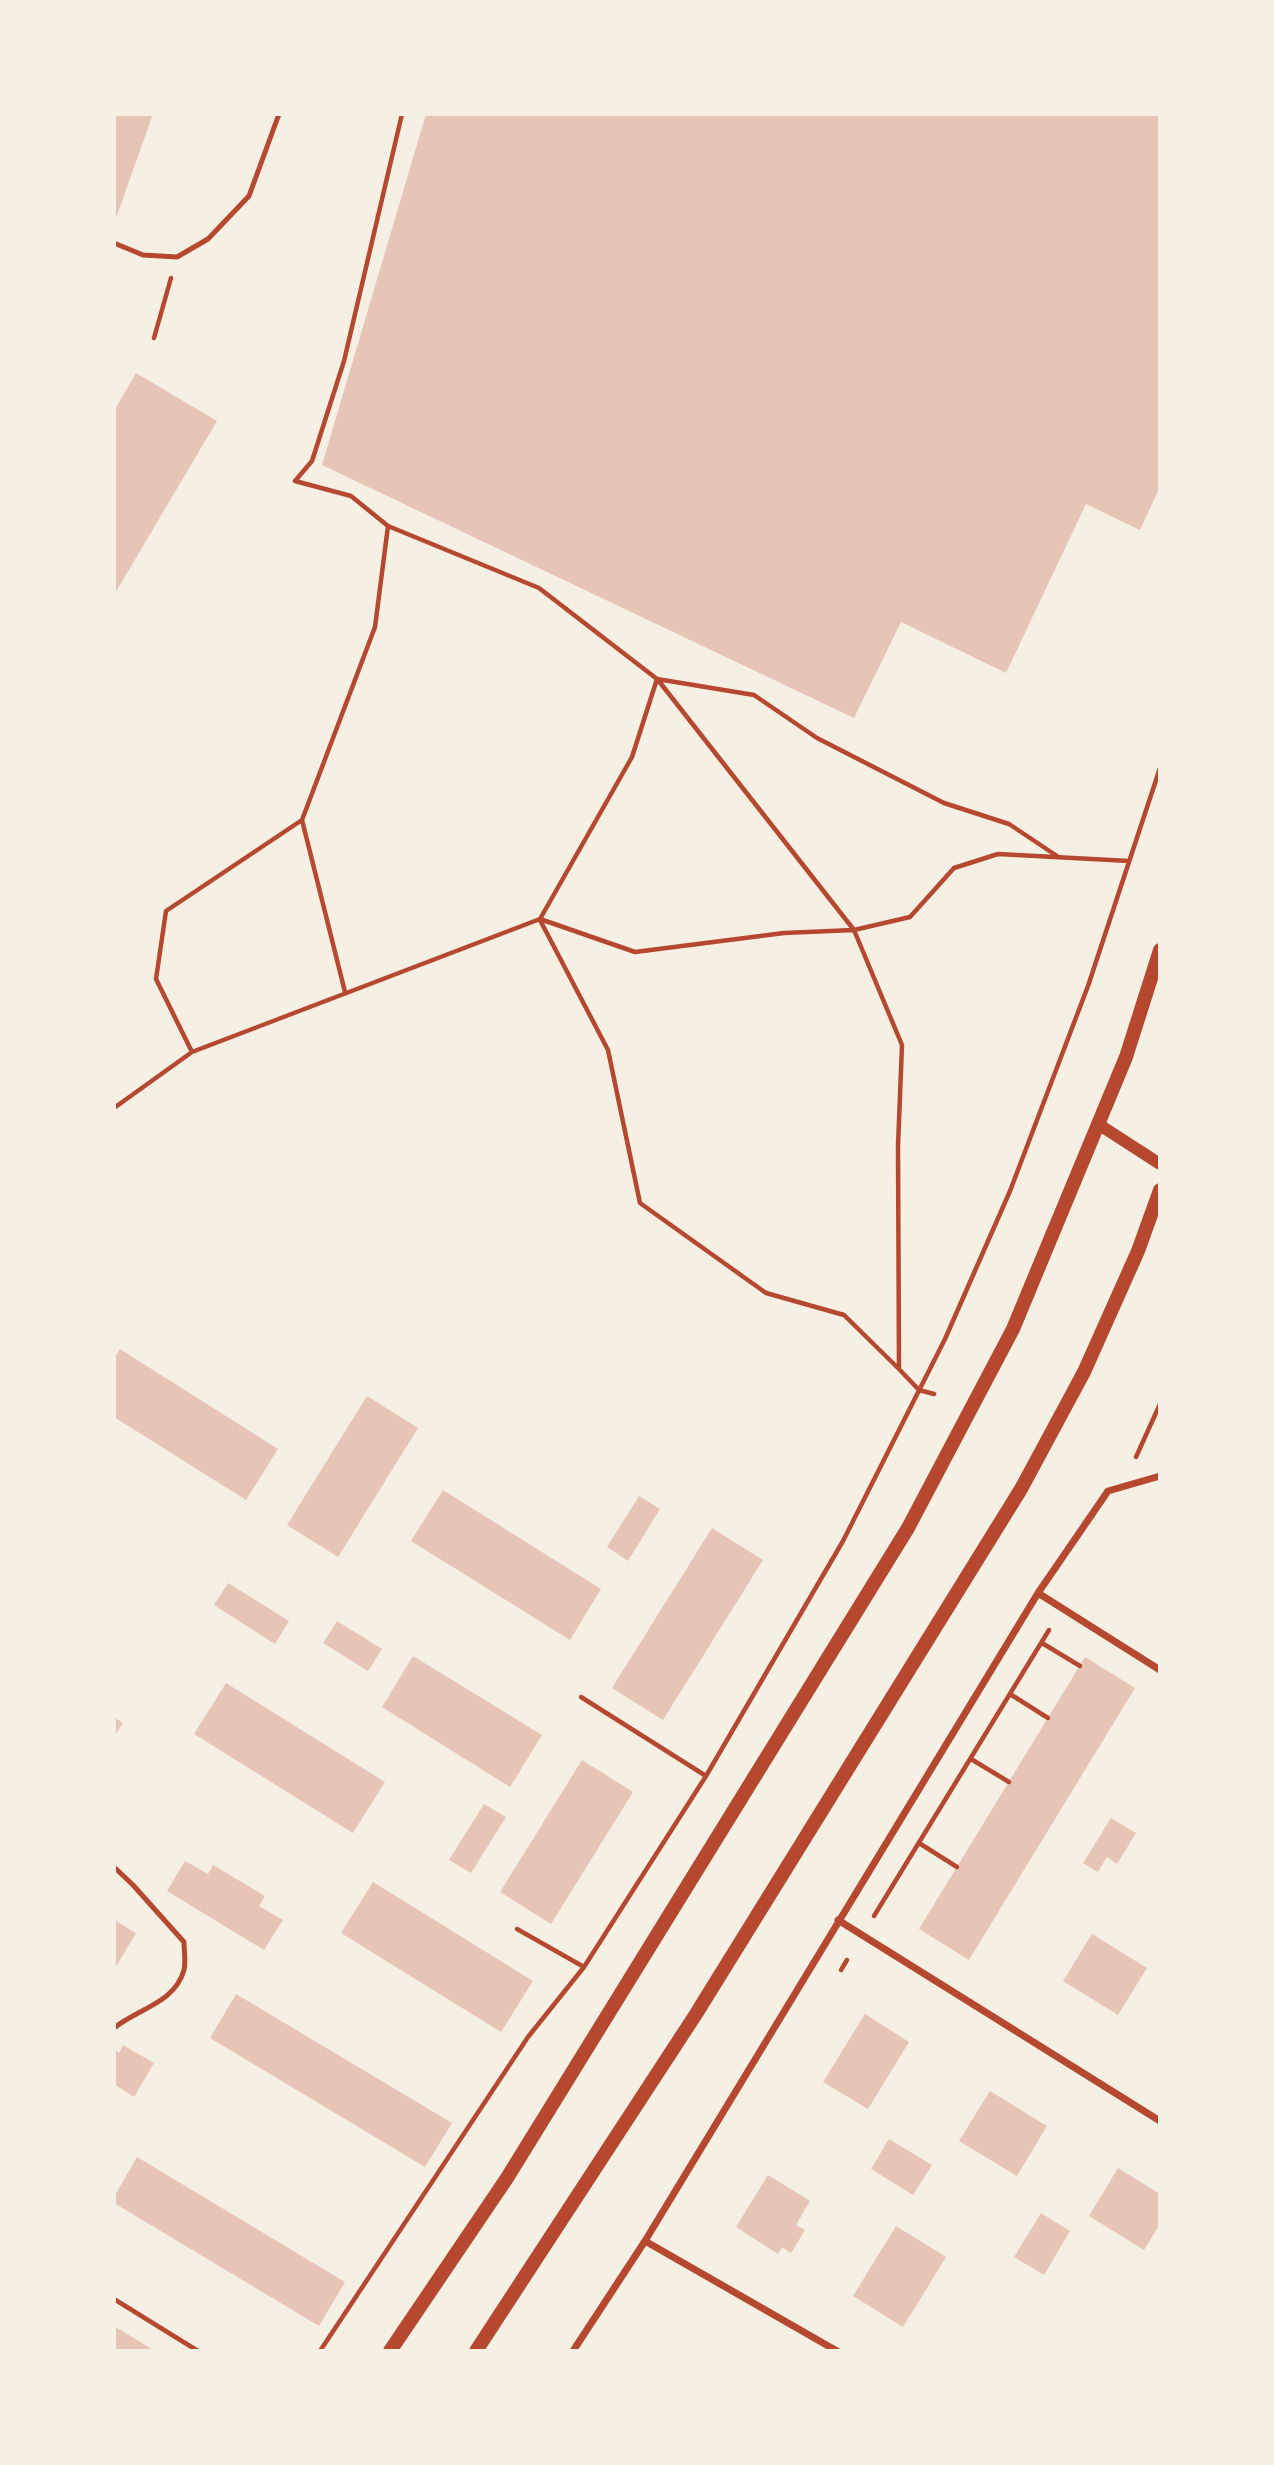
<!DOCTYPE html>
<style>
body{margin:0}
#map{position:relative;width:1274px;height:2465px;overflow:hidden;background:#f6efe4;font-family:"Noto Serif",serif}
canvas{display:block}
.frame{position:absolute;inset:0;border:116px solid #f6efe4;pointer-events:none}
</style>
<div id="map">
<canvas width="1274" height="2465"></canvas>
<div class="frame"></div>
</div>
<script>
const g = document.querySelector('canvas').getContext('2d');
g.lineJoin = 'round';
function paint(path, color) {
  g.fillStyle = color;
  g.fill(path, 'evenodd');
}
function strokePath(path, color, width, dash) {
  g.strokeStyle = color;
  g.lineWidth = width;
  g.lineCap = dash ? 'butt' : 'round';
  g.setLineDash(dash || []);
  g.stroke(path);
}
const building = new Path2D(`
 M 114,114 L 153,114 L 116,218 L 114,218 Z
 M 426,114 L 1160,114 L 1160,487 L 1140,530 L 1086,504 L 1006,673 L 901,622 L 854,718 L 322,465 Z
 M 136,373 L 217,421 L 114,595 L 114,411 Z
 M 120,1349 L 278,1449 L 246,1500 L 114,1417 L 114,1359 Z
 M 367,1396 L 418,1428 L 338,1557 L 287,1525 Z
 M 443,1490 L 601,1589 L 570,1640 L 411,1541 Z
 M 639,1496 L 660,1509 L 628,1561 L 607,1547 Z
 M 712,1528 L 763,1560 L 663,1720 L 612,1688 Z
 M 228,1583 L 289,1621 L 275,1644 L 214,1605 Z
 M 337,1621 L 382,1649 L 368,1671 L 323,1643 Z
 M 413,1656 L 542,1735 L 510,1787 L 382,1707 Z
 M 1085,1657 L 1135,1688 L 969,1960 L 919,1929 Z
 M 226,1683 L 385,1782 L 353,1833 L 194,1734 Z
 M 114,1717 L 123,1723 L 114,1737 Z
 M 582,1760 L 633,1792 L 551,1924 L 500,1892 Z
 M 484,1804 L 506,1817 L 471,1873 L 449,1860 Z
 M 1111,1818 L 1136,1833 L 1117,1864 L 1107,1857 L 1098,1872 L 1083,1863 Z
 M 185,1861 L 208,1874 L 213,1865 L 265,1896 L 259,1906 L 283,1920 L 264,1950 L 167,1891 Z
 M 373,1882 L 533,1981 L 501,2032 L 341,1933 Z
 M 114,1920 L 136,1933 L 114,1970 Z
 M 1092,1934 L 1147,1968 L 1118,2015 L 1063,1981 Z
 M 236,1994 L 452,2123 L 425,2167 L 210,2038 Z
 M 865,2014 L 909,2042 L 868,2109 L 823,2082 Z
 M 123,2045 L 154,2063 L 134,2097 L 114,2084 L 114,2049 L 119,2053 Z
 M 990,2091 L 1047,2126 L 1017,2176 L 959,2141 Z
 M 889,2139 L 932,2165 L 913,2195 L 871,2169 Z
 M 137,2157 L 345,2282 L 319,2326 L 114,2203 L 114,2197 Z
 M 1118,2168 L 1160,2194 L 1160,2224 L 1144,2250 L 1089,2216 Z
 M 768,2175 L 810,2201 L 796,2225 L 805,2230 L 791,2253 L 782,2247 L 778,2254 L 736,2227 Z
 M 1041,2213 L 1070,2231 L 1044,2275 L 1014,2257 Z
 M 896,2226 L 946,2257 L 903,2327 L 853,2296 Z
 M 114,2326 L 155,2351 L 114,2351 Z`);
const path = new Path2D(`
 M 402,114 L 344,361 L 312,461 L 295,481 L 351,496 L 388,526 L 539,588 L 657,679 L 754,695 L 817,738 L 944,803 L 1009,824 L 1057,856
 M 154,338 L 171,278
 M 658,680 L 854,930 L 902,1045 L 898,1146 L 899,1369 L 919,1390 L 934,1394
 M 540,919 L 632,757 L 657,679
 M 540,920 L 608,1050 L 640,1203 L 766,1293 L 844,1315 L 899,1369
 M 345,992 L 302,820 L 375,627 L 388,526
 M 192,1052 L 156,979 L 166,911 L 302,820
 M 114,1108 L 192,1052 L 540,919 L 635,952 L 784,933 L 854,930 L 910,917 L 954,868 L 998,854 L 1129,861
 M 1136,1457 L 1160,1404
 M 1042,1643 L 1080,1666
 M 1010,1694 L 1048,1718
 M 581,1697 L 706,1776
 M 971,1759 L 1009,1782
 M 919,1843 L 957,1867
 M 874,1916 L 1049,1630
 M 517,1929 L 584,1967
 M 841,1970 L 847,1960
 M 114,2299 L 198,2351
 M 320,2351 L 528,2037 L 584,1967 L 706,1776 L 843,1541 L 945,1339 L 1010,1191 L 1088,986 L 1160,768`);
const service = new Path2D(`
 M 114,243 L 143,255 L 177,257 L 208,239 L 249,196 L 279,114
 M 114,1867 L 133,1885 L 184,1942 C 184,1951 186,1962 184,1970 C 175,2003 137,2009 114,2028`);
const minor = new Path2D(`
 M 1038,1593 L 1160,1670
 M 838,1920 L 1160,2121
 M 645,2241 L 837,2351
 M 573,2351 L 645,2241 L 1038,1593 L 1108,1491 L 1160,1476`);
const tertiary = new Path2D(`
 M 1098,1124 L 1160,1164`);
const secondary = new Path2D(`
 M 390,2351 L 507,2178 L 908,1528 L 1013,1329 L 1126,1057 L 1160,950
 M 476,2351 L 696,2014 L 1021,1489 L 1084,1372 L 1138,1251 L 1160,1190`);
paint(building, '#e6c5b7');
strokePath(path, '#b5482f', 4.5);
strokePath(service, '#b5482f', 5);
strokePath(minor, '#b5482f', 7);
strokePath(tertiary, '#b5482f', 12);
strokePath(secondary, '#b5482f', 14);
</script>
